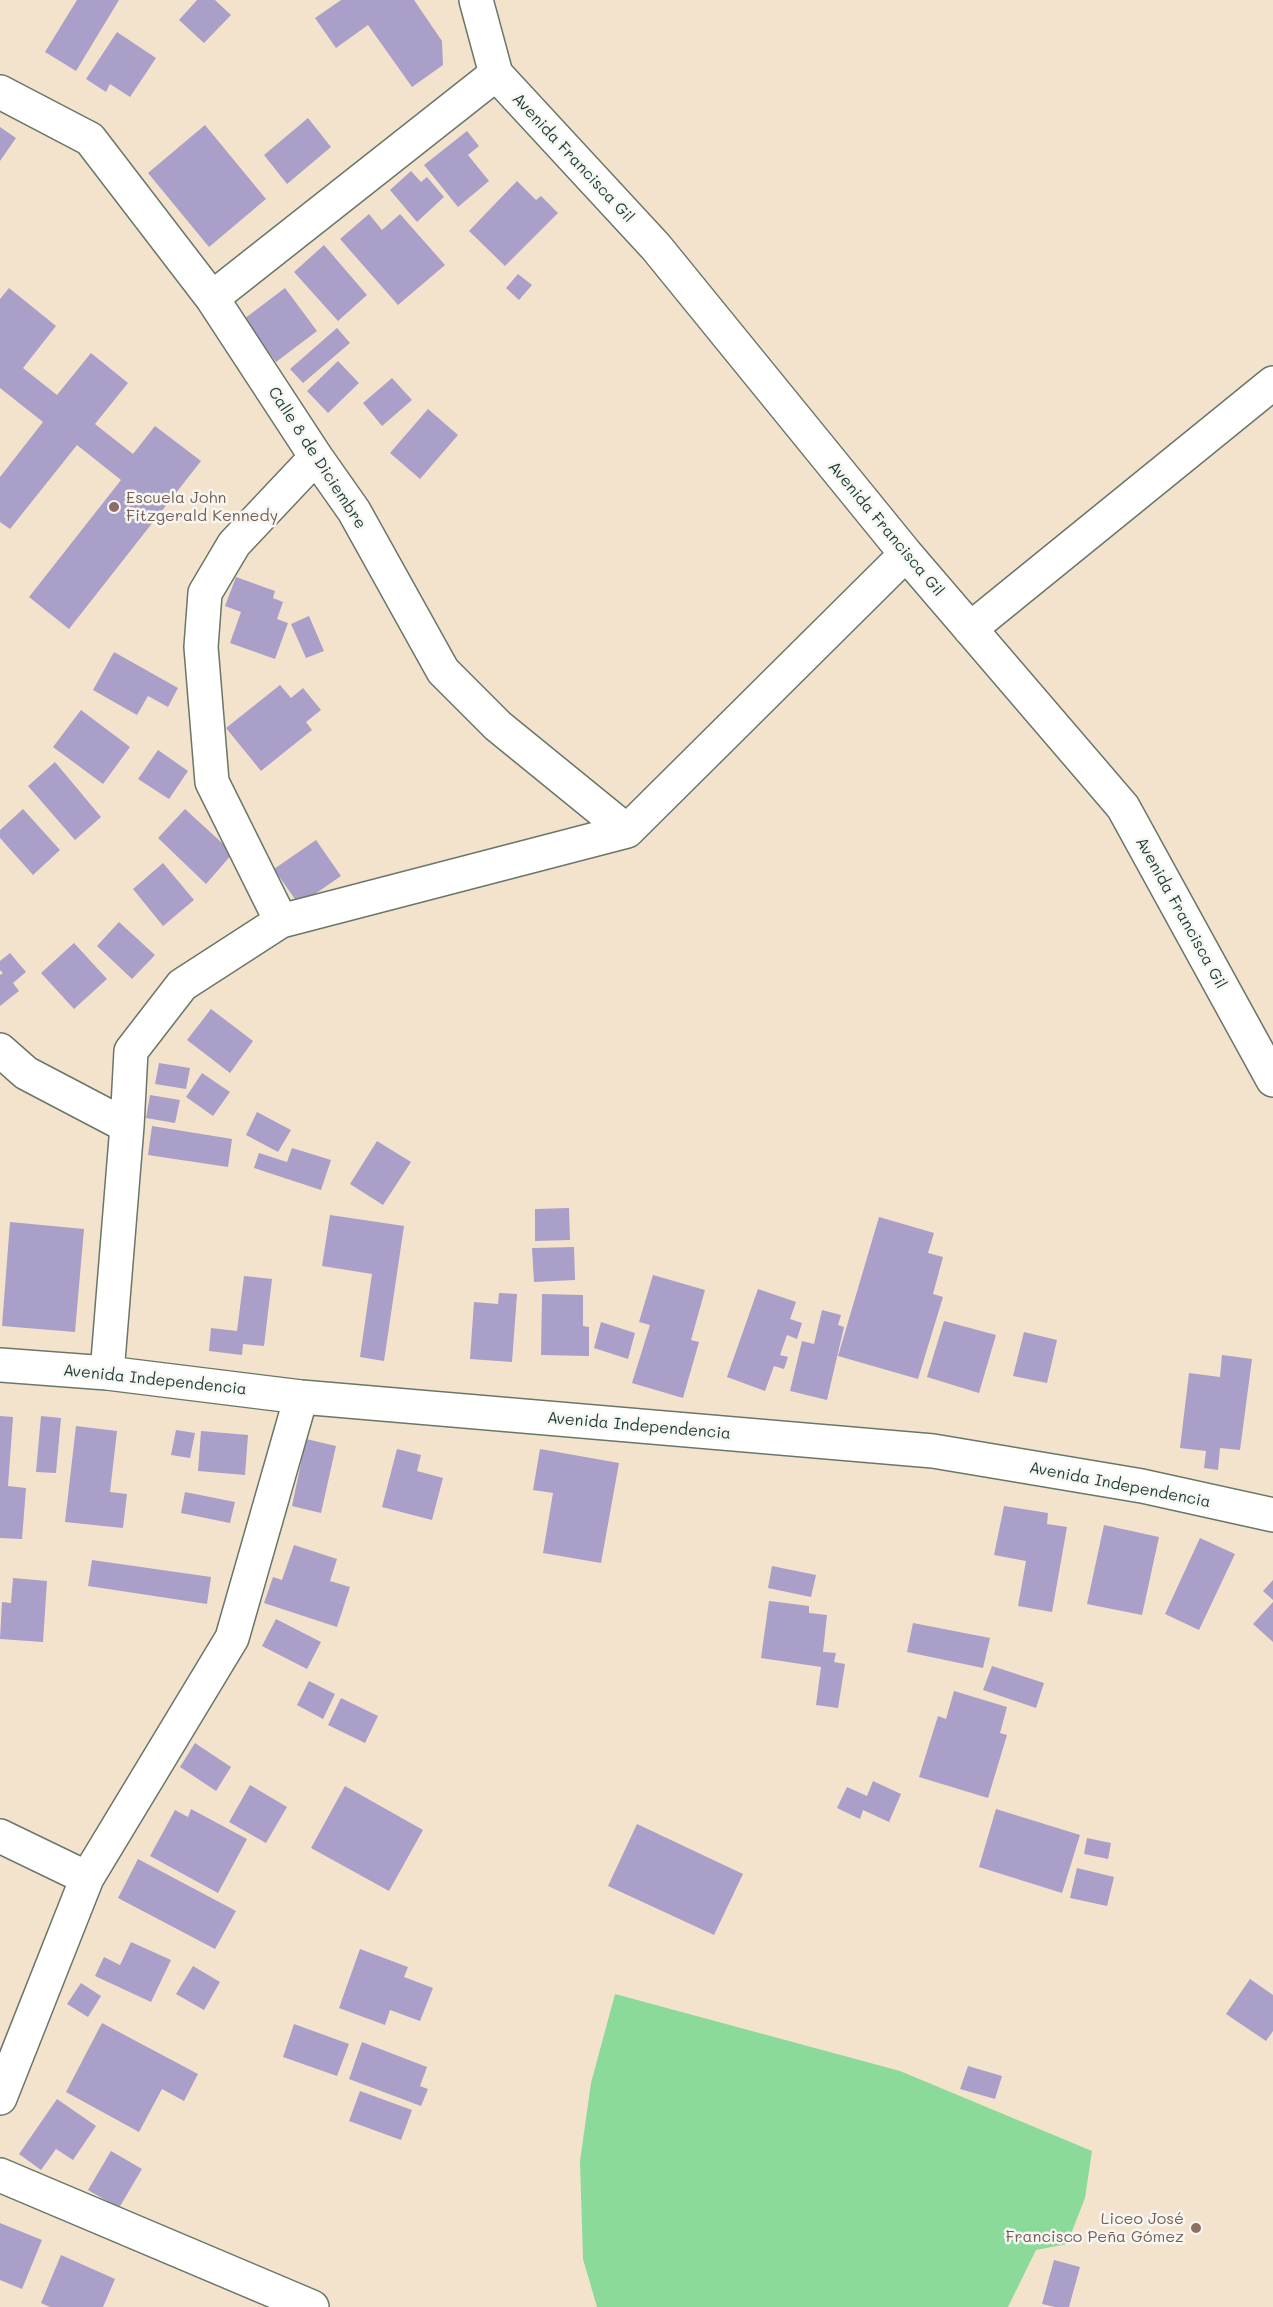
<!DOCTYPE html>
<meta charset="utf-8">
<style>
body{margin:0}
canvas{display:block;background:#f3e3cc}
</style>
<canvas width="1273" height="2307"></canvas>
<script>
const g = document.querySelector('canvas').getContext('2d');
g.lineJoin = 'round';
function paint(path, color) {
  g.fillStyle = color;
  g.fill(path, 'evenodd');
}
function strokePath(path, color, width, dash) {
  g.strokeStyle = color;
  g.lineWidth = width;
  g.lineCap = dash ? 'butt' : 'round';
  g.setLineDash(dash || []);
  g.stroke(path);
}
function drawText(font, color, halo, rows, align = 'center') {
  g.font = font + ' Mali,sans-serif';
  g.lineWidth = 5;
  g.setLineDash([]);
  g.textBaseline = 'middle';
  g.strokeStyle = halo;
  g.fillStyle = color;
  for (const [text, x, y, turn = 0] of rows) {
    g.save();
    g.translate(x, y);
    g.rotate((+turn || 0) * Math.PI / 180);
    g.textAlign = isNaN(turn) ? turn : align;
    if (halo) g.strokeText(text, 0, 0);
    g.fillText(text, 0, 0);
    g.restore();
  }
}
const green = new Path2D(`
 M 615,1994 L 900,2071 L 1092,2151 L 1085,2198 L 1067,2244 L 1036,2250 L 1008,2307 L 597,2307 L 583,2259 L 580,2161 L 591,2083 Z`);
const building = new Path2D(`
 M 77,0 L 119,0 L 76,71 L 45,52 Z
 M 197,0 L 215,0 L 231,15 L 204,43 L 179,20 Z
 M 341,0 L 414,0 L 442,41 L 443,65 L 412,87 L 368,25 L 336,48 L 315,18 Z
 M 117,32 L 156,58 L 130,97 L 110,84 L 106,92 L 86,79 Z
 M 308,118 L 331,147 L 287,184 L 264,155 Z
 M 205,125 L 266,199 L 209,247 L 148,173 Z
 M 0,127 L 16,138 L 0,161 Z
 M 467,131 L 479,146 L 468,155 L 489,181 L 458,207 L 424,165 Z
 M 411,171 L 421,182 L 427,177 L 444,197 L 417,222 L 390,190 Z
 M 517,181 L 536,200 L 541,196 L 558,213 L 505,266 L 469,231 Z
 M 369,214 L 382,230 L 400,214 L 445,265 L 398,305 L 340,239 Z
 M 324,245 L 367,295 L 338,321 L 294,272 Z
 M 518,274 L 532,285 L 519,300 L 506,288 Z
 M 9,288 L 56,326 L 23,368 L 57,395 L 91,353 L 128,383 L 95,424 L 133,454 L 155,426 L 201,461 L 69,629 L 29,597 L 121,480 L 77,445 L 10,529 L 0,522 L 0,477 L 43,422 L 0,388 L 0,299 Z
 M 285,288 L 317,331 L 276,362 L 244,319 Z
 M 337,328 L 350,343 L 303,383 L 290,369 Z
 M 338,361 L 359,383 L 328,413 L 307,391 Z
 M 392,378 L 412,400 L 382,426 L 363,403 Z
 M 428,409 L 458,435 L 420,479 L 390,453 Z
 M 236,577 L 275,591 L 273,598 L 283,602 L 277,619 L 288,623 L 275,659 L 230,643 L 241,612 L 225,606 Z
 M 309,616 L 324,651 L 306,658 L 291,624 Z
 M 114,652 L 178,688 L 168,707 L 148,696 L 137,715 L 93,690 Z
 M 280,685 L 291,698 L 303,688 L 321,710 L 306,722 L 312,730 L 261,771 L 226,728 Z
 M 81,710 L 130,747 L 103,784 L 53,747 Z
 M 158,750 L 188,771 L 169,799 L 138,779 Z
 M 55,762 L 101,817 L 75,840 L 28,786 Z
 M 23,809 L 60,850 L 33,875 L 0,838 L 0,830 Z
 M 185,809 L 233,853 L 206,884 L 158,838 Z
 M 316,840 L 341,876 L 299,905 L 274,869 Z
 M 163,863 L 194,900 L 163,926 L 133,889 Z
 M 119,922 L 155,955 L 132,979 L 97,946 Z
 M 74,943 L 107,979 L 74,1009 L 41,973 Z
 M 10,953 L 26,972 L 13,983 L 19,991 L 0,1006 L 0,975 L 3,973 L 0,970 L 0,961 Z
 M 211,1009 L 253,1041 L 230,1073 L 187,1040 Z
 M 159,1063 L 190,1068 L 186,1089 L 155,1084 Z
 M 202,1073 L 230,1092 L 213,1116 L 186,1097 Z
 M 150,1095 L 180,1100 L 175,1123 L 146,1118 Z
 M 257,1112 L 291,1130 L 278,1152 L 246,1135 Z
 M 152,1126 L 232,1139 L 228,1167 L 148,1155 Z
 M 377,1141 L 411,1162 L 383,1205 L 350,1184 Z
 M 292,1148 L 331,1160 L 321,1190 L 254,1168 L 259,1153 L 287,1162 Z
 M 569,1208 L 570,1240 L 535,1241 L 535,1209 Z
 M 330,1215 L 404,1226 L 384,1361 L 360,1357 L 372,1274 L 322,1266 Z
 M 879,1217 L 934,1233 L 928,1253 L 943,1257 L 933,1294 L 943,1297 L 918,1379 L 838,1356 Z
 M 10,1222 L 84,1229 L 75,1332 L 2,1326 Z
 M 574,1247 L 575,1280 L 534,1282 L 532,1248 Z
 M 653,1275 L 705,1290 L 691,1340 L 699,1342 L 683,1398 L 632,1383 L 650,1325 L 639,1322 Z
 M 244,1276 L 272,1279 L 264,1346 L 243,1344 L 242,1355 L 209,1351 L 211,1328 L 237,1331 Z
 M 758,1289 L 796,1302 L 790,1319 L 802,1323 L 797,1339 L 787,1335 L 780,1355 L 788,1357 L 784,1369 L 774,1366 L 765,1391 L 727,1377 Z
 M 499,1293 L 517,1294 L 512,1362 L 470,1359 L 474,1302 L 498,1304 Z
 M 542,1294 L 583,1295 L 583,1326 L 589,1327 L 589,1356 L 541,1355 Z
 M 822,1310 L 841,1315 L 838,1325 L 844,1327 L 827,1400 L 790,1391 L 802,1341 L 814,1344 Z
 M 944,1321 L 996,1335 L 979,1393 L 927,1377 Z
 M 601,1322 L 635,1333 L 628,1359 L 594,1348 Z
 M 1024,1332 L 1057,1340 L 1047,1383 L 1013,1376 Z
 M 1222,1355 L 1252,1359 L 1240,1450 L 1220,1448 L 1218,1470 L 1204,1468 L 1206,1451 L 1180,1448 L 1189,1373 L 1220,1377 Z
 M 0,1416 L 13,1417 L 8,1486 L 26,1488 L 22,1539 L 0,1538 Z
 M 41,1416 L 61,1418 L 56,1473 L 36,1472 Z
 M 76,1426 L 117,1431 L 110,1492 L 127,1494 L 123,1528 L 65,1522 Z
 M 176,1430 L 195,1433 L 190,1458 L 171,1455 Z
 M 201,1431 L 248,1435 L 245,1475 L 198,1471 Z
 M 306,1439 L 336,1446 L 321,1513 L 292,1506 Z
 M 397,1449 L 421,1455 L 417,1471 L 443,1478 L 432,1520 L 382,1507 Z
 M 540,1449 L 619,1463 L 601,1563 L 543,1553 L 553,1493 L 533,1490 Z
 M 185,1492 L 235,1502 L 230,1523 L 181,1513 Z
 M 1004,1506 L 1048,1513 L 1047,1524 L 1067,1527 L 1052,1612 L 1018,1606 L 1026,1561 L 994,1555 Z
 M 1104,1525 L 1159,1537 L 1142,1615 L 1087,1604 Z
 M 1200,1538 L 1235,1554 L 1199,1630 L 1165,1614 Z
 M 294,1545 L 337,1559 L 330,1581 L 350,1587 L 337,1627 L 264,1603 L 273,1577 L 282,1580 Z
 M 92,1560 L 211,1577 L 207,1604 L 88,1586 Z
 M 772,1566 L 816,1575 L 811,1597 L 768,1588 Z
 M 13,1578 L 47,1581 L 43,1642 L 0,1639 L 2,1602 L 11,1603 Z
 M 1273,1580 L 1273,1600 L 1263,1591 Z
 M 769,1601 L 809,1606 L 809,1613 L 827,1615 L 823,1652 L 836,1653 L 834,1662 L 845,1664 L 838,1708 L 816,1705 L 821,1667 L 761,1658 Z
 M 1273,1602 L 1273,1642 L 1253,1624 Z
 M 276,1619 L 321,1642 L 307,1669 L 262,1646 Z
 M 913,1623 L 990,1638 L 983,1668 L 907,1652 Z
 M 992,1666 L 1044,1683 L 1036,1708 L 983,1690 Z
 M 309,1681 L 335,1694 L 323,1719 L 297,1705 Z
 M 954,1691 L 1007,1707 L 1000,1733 L 1007,1735 L 988,1798 L 919,1777 L 938,1716 L 946,1719 Z
 M 341,1698 L 378,1716 L 365,1743 L 328,1725 Z
 M 195,1743 L 231,1767 L 216,1791 L 180,1767 Z
 M 873,1781 L 901,1794 L 889,1822 L 863,1810 L 860,1819 L 837,1808 L 847,1787 L 867,1796 Z
 M 250,1785 L 287,1807 L 266,1843 L 229,1822 Z
 M 345,1786 L 423,1830 L 389,1891 L 311,1848 Z
 M 191,1809 L 247,1839 L 218,1893 L 150,1856 L 175,1810 L 188,1817 Z
 M 996,1809 L 1080,1835 L 1062,1893 L 979,1867 Z
 M 637,1824 L 743,1874 L 714,1935 L 608,1886 Z
 M 1087,1838 L 1111,1843 L 1108,1859 L 1084,1854 Z
 M 138,1859 L 236,1911 L 215,1949 L 118,1898 Z
 M 1077,1868 L 1114,1877 L 1107,1906 L 1070,1898 Z
 M 131,1942 L 171,1960 L 151,2002 L 95,1976 L 104,1957 L 120,1965 Z
 M 360,1949 L 408,1967 L 404,1977 L 433,1988 L 420,2021 L 390,2010 L 385,2025 L 339,2008 Z
 M 193,1966 L 220,1982 L 204,2010 L 176,1994 Z
 M 1250,1979 L 1273,1995 L 1273,2031 L 1266,2041 L 1226,2014 Z
 M 81,1983 L 101,1996 L 88,2017 L 67,2004 Z
 M 102,2023 L 198,2074 L 184,2101 L 162,2089 L 139,2132 L 66,2092 Z
 M 294,2024 L 349,2044 L 337,2076 L 283,2057 Z
 M 362,2042 L 427,2067 L 420,2086 L 428,2089 L 421,2106 L 349,2079 Z
 M 968,2066 L 1002,2076 L 995,2099 L 960,2089 Z
 M 360,2091 L 412,2110 L 401,2140 L 349,2121 Z
 M 57,2099 L 96,2126 L 73,2160 L 56,2149 L 41,2170 L 19,2154 Z
 M 111,2151 L 142,2169 L 119,2208 L 88,2190 Z
 M 0,2223 L 42,2240 L 22,2289 L 0,2280 Z
 M 61,2255 L 115,2279 L 103,2307 L 50,2307 L 41,2303 Z
 M 1054,2260 L 1080,2267 L 1069,2307 L 1055,2307 L 1042,2304 Z`);
const street = new Path2D(`
 M 476,0 L 496,74 L 656,247 L 906,554 L 1123,807 L 1273,1080
 M 0,92 L 90,139 L 212,298 L 316,457 L 354,511 L 443,671 L 498,726 L 627,831
 M 212,298 L 496,74
 M 970,629 L 1273,383
 M 281,921 L 212,782 L 201,647 L 205,593 L 234,544 L 316,457
 M 0,1050 L 26,1073 L 127,1126
 M 0,1365 L 107,1373 L 301,1397 L 933,1451 L 1142,1486 L 1273,1515
 M 107,1373 L 127,1126 L 131,1051 L 182,985 L 281,921 L 627,831 L 906,554
 M 0,1836 L 87,1878
 M 0,2098 L 87,1878 L 232,1638 L 301,1397
 M 0,2175 L 312,2307`);
const markers = [
 [114,507,6,"#8d6e63"],
 [1196,2228,6,"#8d6e63"]
];
const streetNames = [
 ["Avenida Francisca Gil",573,158,47],
 ["Calle 8 de Diciembre",317,458,57],
 ["Avenida Francisca Gil",886,529,50],
 ["Avenida Francisca Gil",1181,913,61],
 ["Avenida Independencia",155,1380,6],
 ["Avenida Independencia",639,1426,5],
 ["Avenida Independencia",1120,1485,11]
];
const educationNames = [
 ["Escuela John",126,498],
 ["Fitzgerald Kennedy",126,516],
 ["Liceo José",1184,2219,"right"],
 ["Francisco Peña Gómez",1184,2237,"right"]
];
paint(green, '#8bda99');
paint(building, '#a99fc9');
strokePath(street, '#697769', 36);
strokePath(street, '#fff', 33);
for (const [x, y, r, color] of markers) {
  const dot = new Path2D();
  dot.arc(x, y, r, 0, 2 * Math.PI);
  g.fillStyle = color;
  g.fill(dot);
  strokePath(dot, '#f6f6f2', 2);
}
drawText('16px', '#1f3d34', '#f6f6f2', streetNames);
drawText('16px', '#785e54', '#f6f6f2', educationNames, 'left');
</script>
